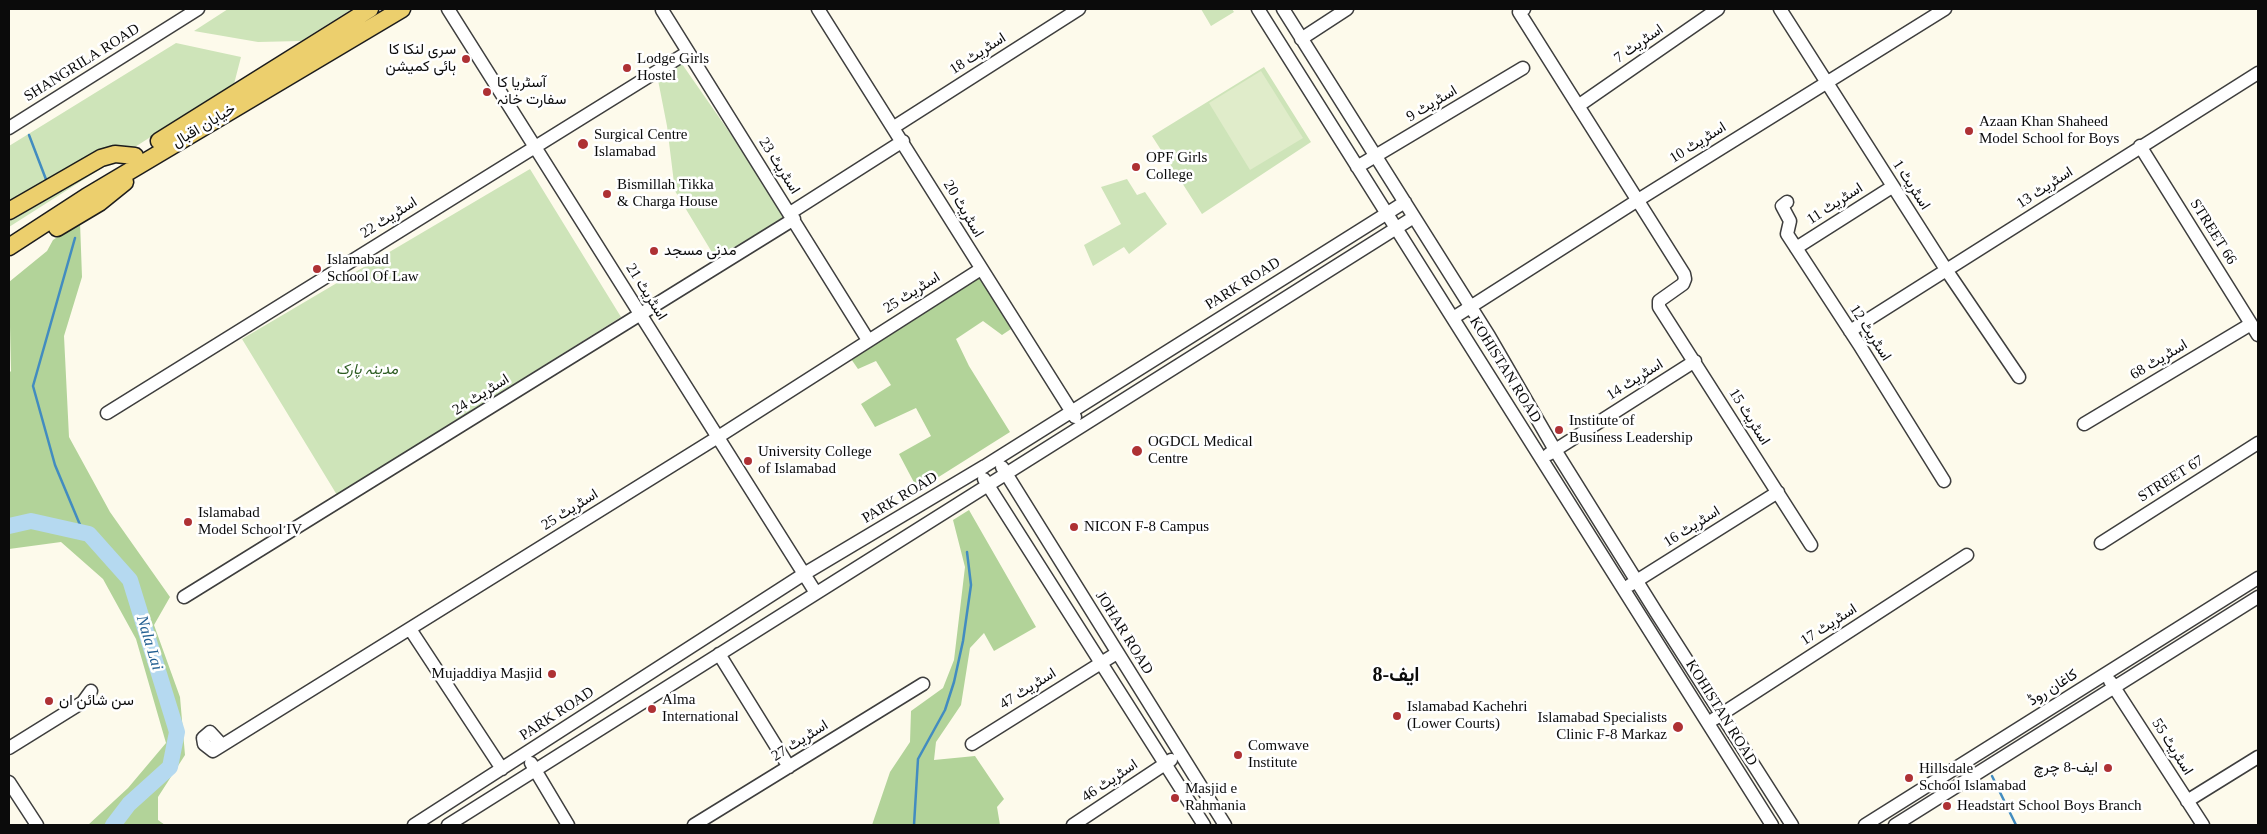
<!DOCTYPE html>
<meta charset="utf-8">
<style>
body{margin:0}
#map{position:relative;width:2267px;height:834px;overflow:hidden;background:#fdfaeb;font-family:"Times New Roman",serif}
canvas{display:block}
.frame{position:absolute;inset:0;border:10px solid #0b0b0b;pointer-events:none}
</style>
<div id="map">
<canvas width="2267" height="834"></canvas>
<div class="frame"></div>
</div>
<script>
const g = document.querySelector('canvas').getContext('2d');
g.lineJoin = 'round';
function paint(path, color) {
  g.fillStyle = color;
  g.fill(path, 'evenodd');
}
function strokePath(path, color, width, dash) {
  g.strokeStyle = color;
  g.lineWidth = width;
  g.lineCap = dash ? 'butt' : 'round';
  g.setLineDash(dash || []);
  g.stroke(path);
}
function drawText(font, color, halo, rows, align = 'center') {
  g.font = font + ' "Times New Roman",Vazirmatn,serif';
  g.lineWidth = 5;
  g.setLineDash([]);
  g.textBaseline = 'middle';
  g.strokeStyle = halo;
  g.fillStyle = color;
  for (const [text, x, y, turn = 0] of rows) {
    g.save();
    g.translate(x, y);
    g.rotate((+turn || 0) * Math.PI / 180);
    g.textAlign = isNaN(turn) ? turn : align;
    if (halo) g.strokeText(text, 0, 0);
    g.fillText(text, 0, 0);
    g.restore();
  }
}
const green = new Path2D(`
 M 228,9 L 352,9 L 301,41 L 258,42 L 194,31 Z
 M 1201,9 L 1232,9 L 1234,12 L 1211,26 Z
 M 176,43 L 241,57 L 234,84 L 9,227 L 9,146 Z
 M 682,64 L 787,215 L 716,259 L 675,191 L 667,126 L 658,80 Z
 M 1264,67 L 1311,142 L 1202,214 L 1152,136 Z
 M 530,169 L 621,317 L 337,495 L 242,339 Z
 M 1127,179 L 1137,195 L 1145,192 L 1167,224 L 1129,254 L 1124,247 L 1093,266 L 1084,245 L 1121,224 L 1101,187 Z`);
const forest = new Path2D(`
 M 80,222 L 82,277 L 64,336 L 69,437 L 110,512 L 170,597 L 154,625 L 180,697 L 185,755 L 158,797 L 158,820 L 165,825 L 88,825 L 128,788 L 166,743 L 136,639 L 103,579 L 61,542 L 9,549 L 9,373 L 11,371 L 9,282 L 47,251 L 53,240 Z
 M 980,276 L 1011,329 L 1002,335 L 983,321 L 956,339 L 969,366 L 1010,432 L 918,490 L 899,454 L 931,436 L 916,408 L 875,427 L 861,404 L 891,385 L 876,361 L 858,369 L 849,356 Z
 M 969,510 L 1036,627 L 994,651 L 984,633 L 970,648 L 961,705 L 936,742 L 934,760 L 975,756 L 1004,799 L 997,807 L 1000,825 L 872,825 L 890,772 L 910,742 L 911,711 L 943,688 L 954,660 L 965,567 L 953,520 Z`);
const pitch = new Path2D(`
 M 1261,71 L 1303,138 L 1250,170 L 1209,103 Z`);
const stream = new Path2D(`
 M 29,135 L 47,182
 M 75,238 L 33,386 L 55,465 L 83,532
 M 1992,776 L 2016,825
 M 914,825 L 918,759 L 945,710 L 954,682 L 963,641 L 971,585 L 967,552`);
const river = new Path2D(`
 M 9,526 L 31,521 L 89,534 L 130,580 L 177,732 L 170,767 L 129,804 L 113,825`);
const minor = new Path2D(`
 M 448,9 L 816,593
 M 818,9 L 1075,417
 M 1258,9 L 1772,825
 M 1283,9 L 1489,336 L 1555,450 L 1656,612 L 1792,825
 M 1524,9 L 1519,12 L 1684,274 L 1685,279 L 1683,284 L 1659,301 L 1659,307 L 1811,545
 M 1780,9 L 1947,271 L 2019,377
 M 662,10 L 868,340
 M 1301,39 L 1347,9
 M 1578,106 L 1718,9
 M 894,127 L 1079,9
 M 9,128 L 198,9
 M 2140,146 L 2258,335
 M 1357,167 L 1523,68
 M 1787,202 L 1782,206 L 1790,221 L 1787,234 L 1860,346 L 1944,481
 M 790,213 L 903,141
 M 1796,248 L 1892,187
 M 1453,318 L 1638,200 L 1945,9
 M 1850,331 L 2258,73
 M 107,413 L 688,52
 M 2084,424 L 2251,324
 M 1549,454 L 1695,361
 M 1002,467 L 1225,825
 M 984,479 L 1204,825
 M 2101,543 L 2258,443
 M 1630,585 L 1778,492
 M 184,597 L 794,219
 M 410,629 L 502,769
 M 719,654 L 789,767
 M 2110,681 L 2203,825
 M 1714,719 L 1967,555
 M 972,744 L 1117,653
 M 222,745 L 210,732 L 203,738 L 204,744 L 213,751 L 718,437 L 981,269
 M 9,748 L 83,702 L 91,691
 M 531,763 L 568,825
 M 9,782 L 37,825
 M 2187,801 L 2258,757
 M 414,825 L 804,574 L 985,466 L 1405,202
 M 448,825 L 1414,217
 M 694,825 L 923,684
 M 1073,825 L 1171,760
 M 1865,825 L 2258,578
 M 1895,825 L 2258,597`);
const major = new Path2D(`
 M 159,141 L 370,9
 M 9,211 L 101,158 L 115,154 L 135,156
 M 57,228 L 99,203 L 125,182
 M 9,247 L 86,197 L 402,9`);
const markers = [
 [466,59,5,"#ae3134"],
 [627,68,5,"#ae3134"],
 [487,92,5,"#ae3134"],
 [1969,131,5,"#ae3134"],
 [583,144,6,"#ae3134"],
 [1136,167,5,"#ae3134"],
 [607,194,5,"#ae3134"],
 [654,251,5,"#ae3134"],
 [317,269,5,"#ae3134"],
 [1559,430,5,"#ae3134"],
 [1137,451,6,"#ae3134"],
 [748,461,5,"#ae3134"],
 [188,522,5,"#ae3134"],
 [1074,527,5,"#ae3134"],
 [552,674,5,"#ae3134"],
 [49,701,5,"#ae3134"],
 [652,709,5,"#ae3134"],
 [1397,716,5,"#ae3134"],
 [1678,727,6,"#ae3134"],
 [1238,755,5,"#ae3134"],
 [2108,768,5,"#ae3134"],
 [1909,778,5,"#ae3134"],
 [1175,798,5,"#ae3134"],
 [1947,806,5,"#ae3134"]
];
const streetNames = [
 ["اسٹریٹ 7",1639,44,-35],
 ["اسٹریٹ 18",978,54,-33],
 ["SHANGRILA ROAD",82,63,-32],
 ["اسٹریٹ 9",1432,104,-31],
 ["خیابان اقبال",204,126,-31],
 ["اسٹریٹ 10",1698,143,-32],
 ["اسٹریٹ 23",779,166,58],
 ["اسٹریٹ 1",1911,185,57],
 ["اسٹریٹ 13",2045,188,-33],
 ["اسٹریٹ 11",1835,204,-33],
 ["اسٹریٹ 20",963,209,59],
 ["اسٹریٹ 22",389,218,-32],
 ["STREET 66",2213,232,58],
 ["PARK ROAD",1243,284,-32],
 ["اسٹریٹ 21",646,292,58],
 ["اسٹریٹ 25",912,293,-32],
 ["اسٹریٹ 12",1870,333,57],
 ["اسٹریٹ 68",2159,360,-31],
 ["KOHISTAN ROAD",1505,370,58],
 ["اسٹریٹ 14",1635,380,-32],
 ["اسٹریٹ 24",481,395,-32],
 ["اسٹریٹ 15",1749,417,58],
 ["STREET 67",2171,479,-32],
 ["PARK ROAD",900,498,-31],
 ["اسٹریٹ 25",570,510,-32],
 ["اسٹریٹ 16",1692,527,-32],
 ["اسٹریٹ 17",1829,625,-33],
 ["JOHAR ROAD",1124,633,58],
 ["کاغان روڈ",2053,688,-32],
 ["اسٹریٹ 47",1028,689,-32],
 ["KOHISTAN ROAD",1721,713,58],
 ["PARK ROAD",557,714,-33],
 ["اسٹریٹ 27",800,741,-32],
 ["اسٹریٹ 55",2172,747,58],
 ["اسٹریٹ 46",1110,781,-34]
];
const poiNames = [
 ["سری لنکا کا",456,50,"right"],
 ["ہائی کمیشن",456,67,"right"],
 ["Lodge Girls",637,59],
 ["Hostel",637,76],
 ["آسٹریا کا",497,83],
 ["سفارت خانہ",497,100],
 ["Azaan Khan Shaheed",1979,122],
 ["Model School for Boys",1979,139],
 ["Surgical Centre",594,135],
 ["Islamabad",594,152],
 ["OPF Girls",1146,158],
 ["College",1146,175],
 ["Bismillah Tikka",617,185],
 ["& Charga House",617,202],
 ["مدنی مسجد",664,251],
 ["Islamabad",327,260],
 ["School Of Law",327,277],
 ["Institute of",1569,421],
 ["Business Leadership",1569,438],
 ["OGDCL Medical",1148,442],
 ["Centre",1148,459],
 ["University College",758,452],
 ["of Islamabad",758,469],
 ["Islamabad",198,513],
 ["Model School IV",198,530],
 ["NICON F-8 Campus",1084,527],
 ["Mujaddiya Masjid",542,674,"right"],
 ["Alma",662,700],
 ["International",662,717],
 ["سن شائن ان",59,701],
 ["Islamabad Kachehri",1407,707],
 ["(Lower Courts)",1407,724],
 ["Islamabad Specialists",1667,718,"right"],
 ["Clinic F-8 Markaz",1667,735,"right"],
 ["Comwave",1248,746],
 ["Institute",1248,763],
 ["ایف-8 چرچ",2098,768,"right"],
 ["Hillsdale",1919,769],
 ["School Islamabad",1919,786],
 ["Masjid e",1185,789],
 ["Rahmania",1185,806],
 ["Headstart School Boys Branch",1957,806]
];
const parkNames = [
 ["مدینہ پارک",367,370]
];
const waterNames = [
 ["Nala Lai",149,643,73]
];
const districtNames = [
 ["ایف-8",1396,676]
];
paint(green, '#cee4b9');
paint(forest, '#b2d399');
paint(pitch, '#e0ecca');
strokePath(stream, '#428cc0', 2.5);
strokePath(river, '#b5d9f0', 16);
strokePath(minor, '#3e3e3e', 15);
strokePath(major, '#1c1c1c', 19);
strokePath(minor, '#fff', 12);
strokePath(major, '#eccf6d', 16);
for (const [x, y, r, color] of markers) {
  const dot = new Path2D();
  dot.arc(x, y, r, 0, 2 * Math.PI);
  g.fillStyle = color;
  g.fill(dot);
  strokePath(dot, '#fff', 2);
}
drawText('15px', '#0b0b0b', '#fff', streetNames);
drawText('15px', '#0b0b0b', '#fff', poiNames, 'left');
drawText('italic 15px', '#2d5c22', '#fff', parkNames);
drawText('italic 16px', '#215e91', '#fff', waterNames);
drawText('bold 20px', '#0b0b0b', '#fff', districtNames);
</script>
